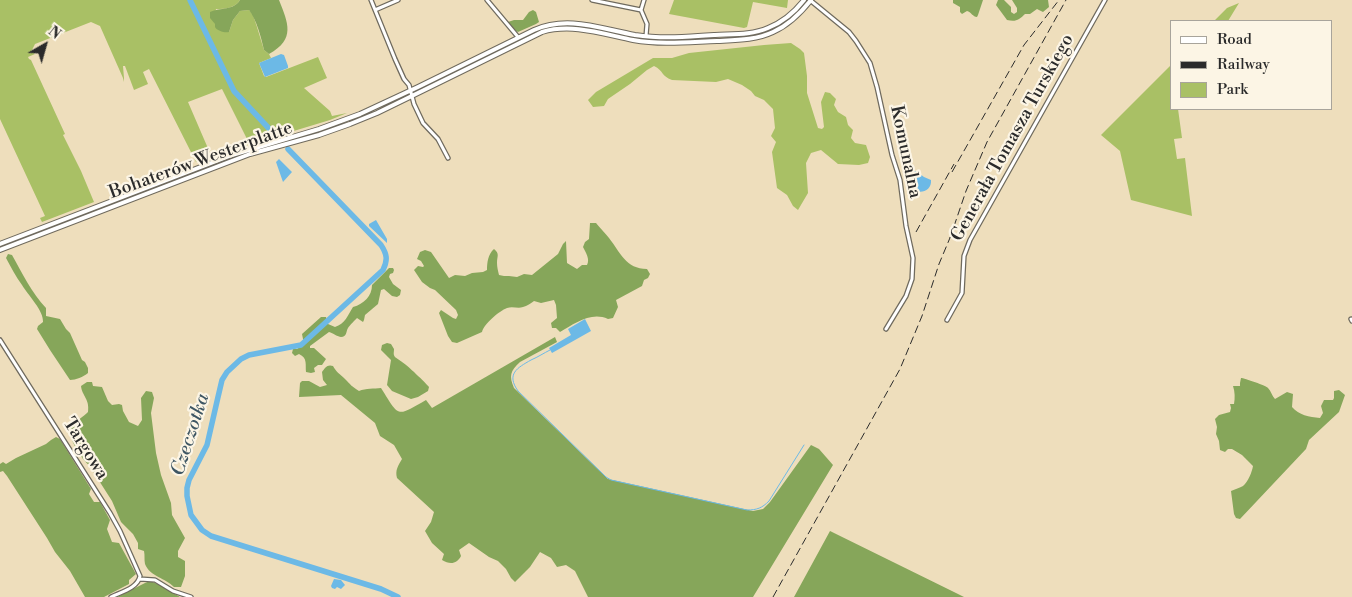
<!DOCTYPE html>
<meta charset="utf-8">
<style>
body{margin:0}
#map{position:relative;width:1352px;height:597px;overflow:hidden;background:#eedebc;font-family:"Libre Bodoni",serif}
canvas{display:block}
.legend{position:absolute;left:1170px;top:20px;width:162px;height:90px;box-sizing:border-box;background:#fcf5e5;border:1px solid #a8a49b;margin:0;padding:6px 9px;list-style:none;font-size:15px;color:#2b2b2b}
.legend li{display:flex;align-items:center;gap:10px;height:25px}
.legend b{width:25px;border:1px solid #a8a49b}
.north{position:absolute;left:20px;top:20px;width:50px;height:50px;-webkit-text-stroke:4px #fcf5e5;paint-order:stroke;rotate:38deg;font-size:14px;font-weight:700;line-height:20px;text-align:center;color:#2b2b2b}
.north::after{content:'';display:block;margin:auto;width:18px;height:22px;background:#2b2b2b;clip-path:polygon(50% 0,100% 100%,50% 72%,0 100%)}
</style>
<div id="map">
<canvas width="1352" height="597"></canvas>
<ul class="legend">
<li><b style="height:6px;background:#fff"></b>Road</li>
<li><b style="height:6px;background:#2b2b2b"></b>Railway</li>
<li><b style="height:14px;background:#a9c065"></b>Park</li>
</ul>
<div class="north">N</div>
</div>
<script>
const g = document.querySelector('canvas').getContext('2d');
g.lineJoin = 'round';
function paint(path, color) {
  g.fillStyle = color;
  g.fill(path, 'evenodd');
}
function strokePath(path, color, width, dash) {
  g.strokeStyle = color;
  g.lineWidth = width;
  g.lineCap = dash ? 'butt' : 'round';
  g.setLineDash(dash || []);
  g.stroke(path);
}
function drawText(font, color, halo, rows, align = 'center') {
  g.font = font + ' "Libre Bodoni",serif';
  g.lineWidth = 4.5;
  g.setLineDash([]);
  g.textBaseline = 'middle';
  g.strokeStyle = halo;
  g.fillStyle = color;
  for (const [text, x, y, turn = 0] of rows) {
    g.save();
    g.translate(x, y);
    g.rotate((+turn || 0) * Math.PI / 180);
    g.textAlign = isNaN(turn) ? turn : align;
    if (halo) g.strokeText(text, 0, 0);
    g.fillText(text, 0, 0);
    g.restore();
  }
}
const green = new Path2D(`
 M 0,0 L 240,0 C 235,8 226,9 216,9 L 214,21 C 217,29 220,31 229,32 L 233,20 L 240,11 L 249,10 L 253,15 L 257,27 L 264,50 L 269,54 L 271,58 L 259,63 L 264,76 L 266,77 L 318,57 L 327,78 L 304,88 L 330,111 L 332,116 L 347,113 L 330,120 L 231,150 L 230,146 L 247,139 L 222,89 L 188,102 L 210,153 L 217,150 L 221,154 L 196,162 L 149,69 L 143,72 L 148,84 L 134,90 L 125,66 L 123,66 L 124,78 L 123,82 L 123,78 L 100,26 L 91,22 L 35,44 L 31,52 L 35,54 L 28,57 L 29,59 L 31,60 L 65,134 L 63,135 L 81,171 L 94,202 L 42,222 L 40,218 L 45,216 L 0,119 Z
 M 674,0 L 788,0 L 787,8 L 753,2 L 747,27 L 744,28 L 669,14 Z
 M 1239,3 L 1228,21 L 1214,21 L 1227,8 Z
 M 791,43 L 800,49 L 804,53 L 807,76 L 807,93 L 818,128 L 822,129 L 824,127 L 821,102 L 825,92 L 830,93 L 836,99 L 834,105 L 838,112 L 846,117 L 848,125 L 853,130 L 851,138 L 855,143 L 866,145 L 870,157 L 868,163 L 859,165 L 838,164 L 821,150 L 811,153 L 806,163 L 808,193 L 798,210 L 793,206 L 787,195 L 777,188 L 772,152 L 776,142 L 771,136 L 775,128 L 773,109 L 764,100 L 755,96 L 751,91 L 742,85 L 728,79 L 716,82 L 672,80 C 661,76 664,71 654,66 L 647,70 L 630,84 L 608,99 L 604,106 L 593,107 L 588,100 L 596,92 L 653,58 L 672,58 L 689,53 L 764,45 Z
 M 1171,65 L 1171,109 L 1178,109 L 1182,138 L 1174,139 L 1177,159 L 1185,158 L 1192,216 L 1131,200 L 1120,151 L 1101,135 Z`);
const forest = new Path2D(`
 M 240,0 L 279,0 C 288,23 296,39 269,54 L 264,50 C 261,37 257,21 249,10 L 240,11 L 233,20 L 229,32 C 225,33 217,31 215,27 L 215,24 L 210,18 L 210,12 C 221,7 233,11 240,0 Z
 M 953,0 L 983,0 L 978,15 L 977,17 C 973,17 971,12 967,11 L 962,14 L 960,12 L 960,7 L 953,3 Z
 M 998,0 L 1004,0 L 1011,7 L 1011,12 L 1014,14 L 1017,12 L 1017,8 L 1012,0 L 1048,0 L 1049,7 L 1043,12 L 1037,9 L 1030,14 L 1025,14 C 1019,20 1016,22 1007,20 L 996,5 Z
 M 533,10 L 536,12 L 539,22 L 536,24 L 518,32 C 514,30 510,27 508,22 L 514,20 L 523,20 L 529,12 Z
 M 590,223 L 596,223 C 600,228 605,233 609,238 C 620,252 626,269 647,269 L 650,274 L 648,278 L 644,280 L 642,286 L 616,300 L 618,307 L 613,318 L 608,319 C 591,311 574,324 560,332 L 556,328 L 552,328 L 551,323 L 557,318 L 556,305 L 554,300 L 541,303 L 534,301 C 531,303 527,306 523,307 C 518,309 513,306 507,308 C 499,311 484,324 482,332 L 457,343 L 452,342 L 448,336 L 439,313 L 441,310 L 453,318 L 456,319 L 458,315 L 456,310 L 435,290 L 430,288 L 422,282 L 414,270 L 418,266 L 423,267 L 424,266 L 421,261 L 417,259 L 420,252 L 425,250 L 431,252 L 449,278 L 455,275 L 465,276 L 472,273 L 483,272 L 487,270 C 487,263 488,254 494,249 C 500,254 497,256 497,263 C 497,267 498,271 499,275 L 504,276 L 509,276 L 517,277 L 524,274 L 532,275 L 558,254 L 563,244 L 566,241 L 567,263 L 577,269 L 582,265 L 587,265 C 590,259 586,253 583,247 L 585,242 L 589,239 Z
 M 8,254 L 12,255 C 22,273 32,293 46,308 L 46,316 L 60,319 L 66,329 L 70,333 L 82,360 L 85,362 L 88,368 L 88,373 C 83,377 76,380 70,380 L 50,350 L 37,329 L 38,326 L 43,322 C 44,311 28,295 22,285 C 16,277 11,267 6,258 Z
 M 389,268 L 393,268 L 394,270 L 393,273 L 390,274 L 389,277 L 393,284 L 401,290 L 400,295 L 397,297 L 392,296 L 384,289 L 381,290 L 378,304 L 365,315 L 364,320 L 363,322 L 357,318 C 355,320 350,325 348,328 C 346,331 347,337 341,337 C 338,337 333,333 329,332 L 310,346 L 310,348 L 314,348 L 326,359 L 322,365 L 318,365 L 314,368 L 315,372 L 311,373 L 306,372 C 305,365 308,358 299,354 L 295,356 L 292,353 L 293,349 L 297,349 L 304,344 L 302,334 L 321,317 L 326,317 L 328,324 L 335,327 C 345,324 348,315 353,307 C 364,304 372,296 372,285 Z
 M 555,337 L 557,342 L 520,362 C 510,371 509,376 514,388 L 608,479 L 753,511 L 763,509 L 770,502 L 811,445 L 819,449 L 833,465 L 753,597 L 588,597 L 575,571 L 566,565 L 557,567 L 551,558 L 540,552 L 530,567 L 515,582 L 511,578 L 506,569 L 498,561 L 489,557 L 469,543 L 459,550 L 461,556 C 457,564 450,565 442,560 L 444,554 L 432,543 L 425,531 L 431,522 L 434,512 L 397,478 C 395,470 398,466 402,459 L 394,445 L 380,436 L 375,423 L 341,395 L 299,397 L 300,383 L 302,381 L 309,381 L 320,387 L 327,385 L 323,380 L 322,372 C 325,368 327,364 333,366 C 336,372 340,374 345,379 C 351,385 351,386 359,391 C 366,388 374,389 381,388 C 400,418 396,417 426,400 L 432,408 Z
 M 387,343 L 391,344 L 394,349 C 394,353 393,354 395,357 C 396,358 401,361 402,362 C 407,365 426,383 429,387 L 428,391 L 418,397 L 411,399 L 392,391 L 387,385 L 391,360 L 381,350 L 382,345 Z
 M 1241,378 C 1244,378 1267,386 1268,388 C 1271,391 1272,396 1275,399 L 1287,392 L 1293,394 L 1292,407 C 1299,415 1309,417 1320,418 L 1323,413 L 1321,406 L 1324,400 L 1333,400 L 1334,398 L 1334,391 L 1339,390 L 1345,395 L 1339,412 L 1309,440 L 1306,449 L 1240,519 L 1236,518 L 1234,514 L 1231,491 C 1235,489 1240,488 1243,486 C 1248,482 1252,472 1253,466 L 1242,455 L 1232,449 L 1228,449 L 1225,452 L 1220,450 L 1219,441 L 1216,434 L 1217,427 L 1215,419 L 1219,415 L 1230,412 L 1231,408 L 1230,404 L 1234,404 C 1235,398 1235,392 1233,386 L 1240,386 L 1240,383 Z
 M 87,382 L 92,382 L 93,386 L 102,387 L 108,401 L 112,405 L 119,404 L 122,405 L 123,411 L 129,422 L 138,426 L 142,420 L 141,398 L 146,391 L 152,392 L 154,398 L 151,413 L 156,453 L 161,475 L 171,503 L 172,515 L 185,538 L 178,551 L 178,557 L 185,561 L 185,576 L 181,587 L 174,587 C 166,578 150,577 145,564 C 144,560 145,555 144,551 L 138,549 L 138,543 L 133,534 L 121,522 L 112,501 L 89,465 C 83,461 66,436 71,428 C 72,424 84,416 88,412 C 90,399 82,396 81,386 Z
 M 56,437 L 60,439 L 91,489 L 89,494 L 94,502 L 100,502 L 110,520 L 107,529 L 112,542 L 119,543 L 136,574 L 129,580 L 129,584 L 104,597 L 85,597 L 70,571 L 55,552 L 47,538 L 7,476 L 3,471 L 0,472 L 0,464 L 3,462 L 6,464 L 16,458 L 46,444 L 51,440 Z
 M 830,531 L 956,593 L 964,597 L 794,597 Z
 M 150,581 L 160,585 L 180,597 L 117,597 L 145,583 Z`);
const water = new Path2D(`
 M 281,54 L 284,55 L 288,66 L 288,68 L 265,77 L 259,63 Z
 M 279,159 L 292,172 L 283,182 L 276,162 Z
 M 916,171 L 924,177 L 931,180 C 932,191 920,195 912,189 L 911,179 L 911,174 L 913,172 Z
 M 376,220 L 387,239 L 387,243 L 369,226 L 369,224 Z
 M 585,319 L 591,331 L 552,353 L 549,348 L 571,335 L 568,329 Z
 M 334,579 L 341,580 L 345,585 L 341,589 L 337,587 L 335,589 L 332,588 L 331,586 Z`);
const stream = new Path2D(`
 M 550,350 C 544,353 538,357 531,360 C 517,368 506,374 518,391 L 606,477 L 611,480 L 747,510 C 757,510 762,508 769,501 L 804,445`);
const river = new Path2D(`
 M 190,0 L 234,91 L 276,136
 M 288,149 L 381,245 C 387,254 388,260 383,270 L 301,345 L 249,355 L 241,359 L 227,372 L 222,380 L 218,397 L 207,445 L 189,480 L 187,488 L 187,496 L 191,515 L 202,530 L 211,536 L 381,589 L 398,597`);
const minor = new Path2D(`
 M 371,0 L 395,59 L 404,79 L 409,85 L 414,104 L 423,123 L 438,139 L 448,158
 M 487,0 L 518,37
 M 592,0 L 641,10
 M 644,0 L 641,10 L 647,24 L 646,36
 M 810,0 L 849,32 L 856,41 L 870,63 L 877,87 L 892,155 L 900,180 L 906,226 L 913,258 L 912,279 L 906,296 L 886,329
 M 375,10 L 398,0
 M 1351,319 L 1352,321
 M 947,320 L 962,293 L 964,256 L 970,240 L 1105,0
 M 0,340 L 110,513 L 120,531 L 140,576 C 138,588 121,592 111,597
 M 140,579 L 155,580 L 173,591 L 191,597`);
const major = new Path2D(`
 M 0,244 L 232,155 L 319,129 L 360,114 L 418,87 L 534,30 C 568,15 601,29 635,35 C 662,39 688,37 715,35 C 733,34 752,35 768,28 C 783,22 794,13 804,0
 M 0,250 L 250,154 L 319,135 L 350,124 L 377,113 L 420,92 L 542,32 C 572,23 603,34 633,40 C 661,45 689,42 717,41 C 736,40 756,40 773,32 C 789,25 800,14 811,0`);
const rail = new Path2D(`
 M 952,172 L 1024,45 L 1059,0
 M 916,232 L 954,164
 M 950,238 L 966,191 L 987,142 L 1066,0
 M 773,597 L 900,369 L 922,316 L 939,264 L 952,233`);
const streetNames = [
 ["Generała Tomasza Turskiego",1013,138,-61],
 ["Komunalna",905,152,78],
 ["Bohaterów Westerplatte",201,161,-20],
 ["Targowa",85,449,58]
];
const waterNames = [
 ["Czeczotka",191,435,-72]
];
paint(green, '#a9c065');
paint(forest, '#86a65a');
paint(water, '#6cb9e6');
strokePath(stream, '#6cb9e6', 1);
strokePath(river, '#6cb9e6', 5.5);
strokePath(minor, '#6f6a5e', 5.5);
strokePath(major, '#6f6a5e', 6);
strokePath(minor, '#fff', 3);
strokePath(major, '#fff', 4);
strokePath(rail, '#2b2b2b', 1, [8, 4]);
drawText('18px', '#2b2b2b', '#fcf5e5', streetNames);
drawText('italic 19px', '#3e5663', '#fcf5e5', waterNames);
</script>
